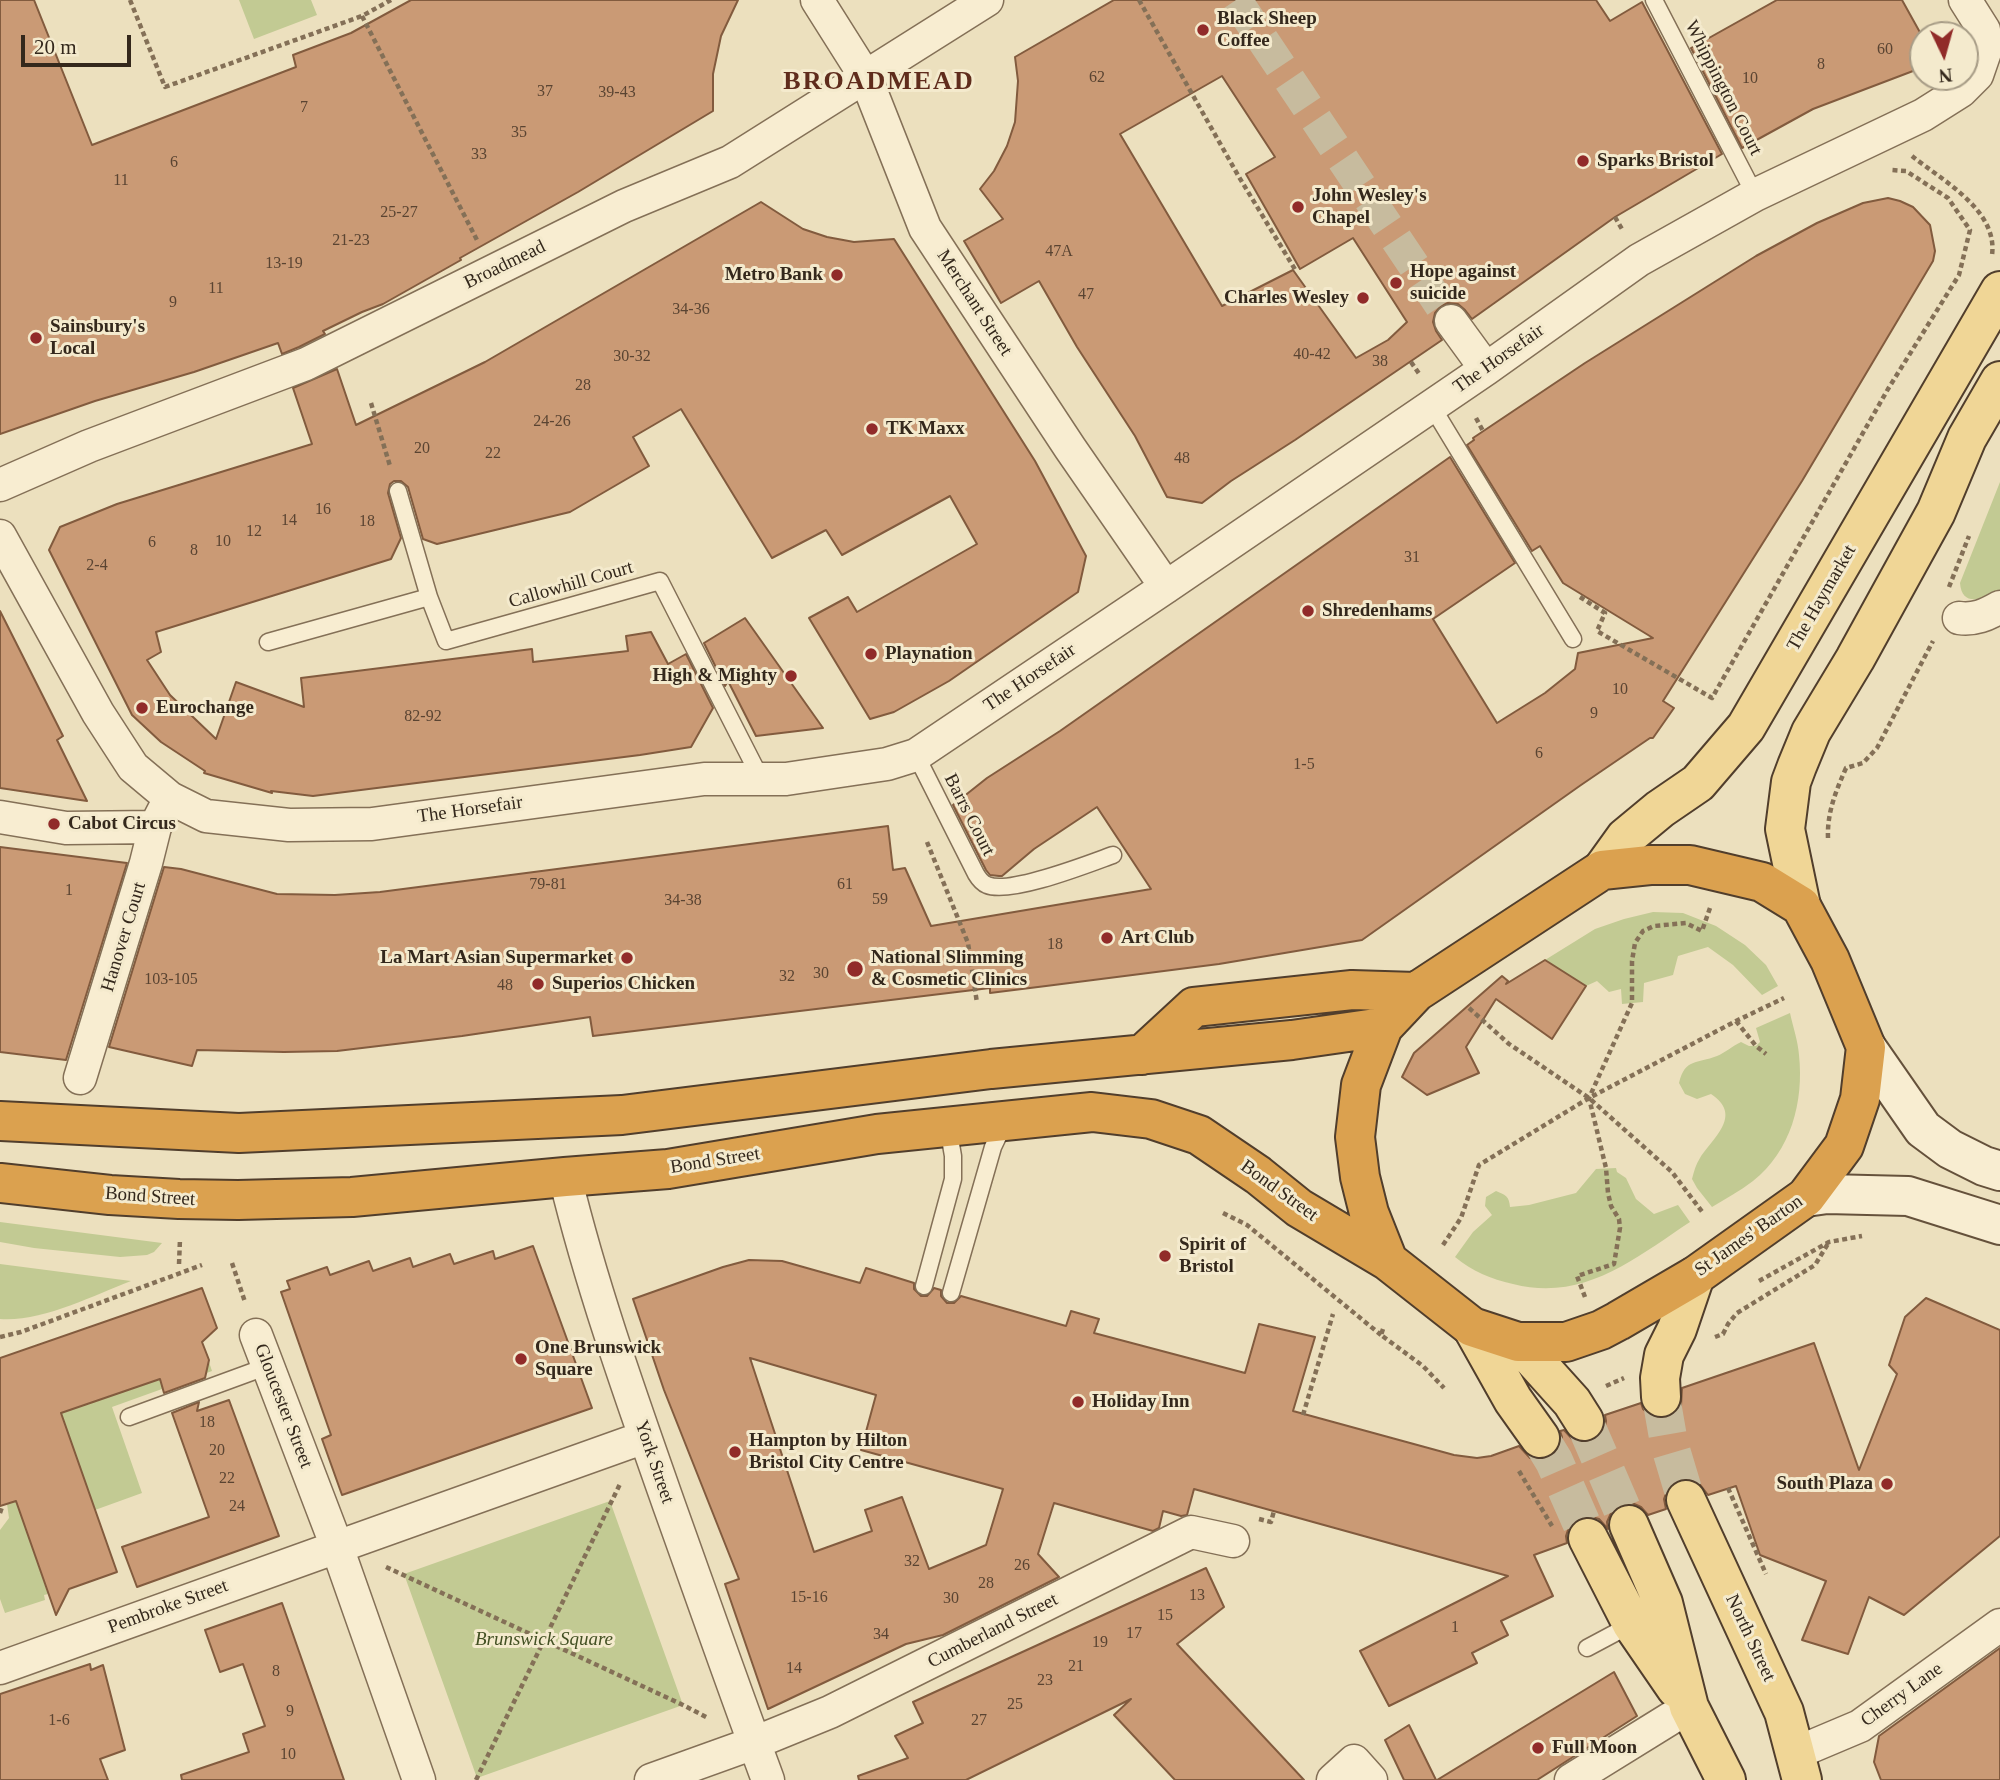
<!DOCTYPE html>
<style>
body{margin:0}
#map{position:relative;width:2000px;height:1780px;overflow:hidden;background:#ece0be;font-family:Georgia,serif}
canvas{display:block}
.north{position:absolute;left:1909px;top:21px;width:70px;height:70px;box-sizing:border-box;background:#f4eacd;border:2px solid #a79c86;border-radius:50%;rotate:175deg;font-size:19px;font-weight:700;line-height:28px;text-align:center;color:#34281c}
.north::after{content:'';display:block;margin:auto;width:24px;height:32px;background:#912b29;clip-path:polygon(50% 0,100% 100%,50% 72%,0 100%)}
.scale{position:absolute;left:21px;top:35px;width:110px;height:32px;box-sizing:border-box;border:4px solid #34281c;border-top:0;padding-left:9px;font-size:21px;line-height:24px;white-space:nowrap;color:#34281c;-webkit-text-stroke:5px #f4eacd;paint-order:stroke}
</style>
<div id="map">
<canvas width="2000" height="1780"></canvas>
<div class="north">N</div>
<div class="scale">20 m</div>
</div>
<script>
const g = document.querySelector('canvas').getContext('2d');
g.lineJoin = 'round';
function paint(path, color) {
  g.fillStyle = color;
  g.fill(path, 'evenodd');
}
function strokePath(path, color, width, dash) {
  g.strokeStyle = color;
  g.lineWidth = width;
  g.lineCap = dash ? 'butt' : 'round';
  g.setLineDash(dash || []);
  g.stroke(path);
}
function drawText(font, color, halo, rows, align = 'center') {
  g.font = font + ' Georgia,serif';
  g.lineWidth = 6;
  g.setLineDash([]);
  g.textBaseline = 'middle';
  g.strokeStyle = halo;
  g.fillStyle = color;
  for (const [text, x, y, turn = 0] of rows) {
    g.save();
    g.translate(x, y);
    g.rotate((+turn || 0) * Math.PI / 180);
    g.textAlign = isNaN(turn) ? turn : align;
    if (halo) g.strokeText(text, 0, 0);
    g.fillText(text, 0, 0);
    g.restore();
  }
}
const green = new Path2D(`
 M 239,0 L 311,0 L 317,15 L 254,39 Z
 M 2000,482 L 2000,590 C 1985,598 1962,609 1960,583 Z
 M 1653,912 L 1683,913 L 1716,926 L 1745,945 L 1766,965 L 1778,986 L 1762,995 L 1733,965 L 1708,947 L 1678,956 L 1673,975 L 1644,983 L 1643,1002 L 1622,1004 L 1621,989 L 1609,992 L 1597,981 L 1586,986 L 1545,960 L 1595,929 L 1624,919 Z
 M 1790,1013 C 1793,1027 1798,1041 1799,1055 C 1804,1102 1791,1151 1753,1181 C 1740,1191 1725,1199 1712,1207 L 1697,1188 L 1692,1179 C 1694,1171 1696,1164 1700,1158 C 1714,1137 1743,1115 1711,1094 L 1697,1099 L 1685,1094 L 1679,1083 C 1685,1058 1697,1064 1717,1056 C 1725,1053 1732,1046 1741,1042 L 1749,1046 L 1756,1046 L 1760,1042 L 1756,1028 Z
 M 1616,1168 L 1617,1172 L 1626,1178 L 1636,1199 L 1654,1214 L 1678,1205 L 1690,1222 C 1634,1259 1584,1302 1513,1284 C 1491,1279 1472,1271 1455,1257 L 1473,1232 L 1492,1215 L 1485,1206 L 1486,1197 L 1496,1191 C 1506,1195 1509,1196 1510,1207 L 1529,1205 L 1576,1193 L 1596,1169 Z
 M 0,1222 L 162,1243 L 154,1252 L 147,1255 L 120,1257 L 34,1248 L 0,1242 Z
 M 0,1264 L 131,1281 C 92,1296 42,1322 0,1319 Z
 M 208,1359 L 212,1371 L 112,1407 L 142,1493 L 95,1510 L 61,1413 L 207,1363 Z
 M 16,1501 L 48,1594 L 44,1595 L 45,1600 L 5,1613 L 0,1599 L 0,1530 L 9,1518 L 7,1504 Z
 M 610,1501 L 683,1705 L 477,1778 L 404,1574 Z`);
const building = new Path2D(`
 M 0,0 L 34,0 L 92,145 L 296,67 L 293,55 L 351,33 L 411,0 L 738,0 L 721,36 L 713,74 L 713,111 L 578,192 L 460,258 L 461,260 L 383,304 L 362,312 L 323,331 L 325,334 L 299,347 L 282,354 L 278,343 L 194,372 L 95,401 L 0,434 Z
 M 1114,0 L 1596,0 L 1610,21 L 1642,2 L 1722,154 L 1615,217 L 1472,319 L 1465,310 L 1458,304 L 1448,303 L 1441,306 L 1435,313 L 1433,322 L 1436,331 L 1442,340 L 1295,440 L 1231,481 L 1202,503 L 1167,497 L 1135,436 L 1077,347 L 1039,281 L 1001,303 L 964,241 L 1003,219 L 980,189 L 994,171 L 1007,146 L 1015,122 L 1018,81 L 1015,57 ZM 1222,76 L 1275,157 L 1246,174 L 1300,269 L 1353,238 L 1407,322 L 1388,340 L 1356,358 L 1293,270 L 1222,306 L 1120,134 Z
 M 1777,0 L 1902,0 L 1922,36 L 1923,64 L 1913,71 L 1813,109 L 1742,148 L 1691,48 Z
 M 1888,198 L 1900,201 L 1913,207 L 1930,225 L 1935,251 L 1933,261 L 1802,481 L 1663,701 L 1674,708 L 1653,738 L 1650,738 L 1581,785 L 1362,940 L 1219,964 L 1046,986 L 990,993 L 990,988 L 593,1036 L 590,1017 L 462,1036 L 337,1051 L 284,1052 L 197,1050 L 192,1066 L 109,1047 L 164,867 L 181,869 L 277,894 L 335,895 L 380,892 L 888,826 L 893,870 L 905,868 L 931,926 L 1151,889 L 1097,807 L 1034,849 L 1002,876 L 999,876 L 990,875 L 986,870 L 953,805 L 987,778 L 1060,731 L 1450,457 L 1515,563 L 1433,619 L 1497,723 L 1545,693 L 1575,669 L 1578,653 L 1653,638 L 1563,583 L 1540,546 L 1532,551 L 1467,445 L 1474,440 L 1473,438 L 1585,363 L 1756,256 L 1817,223 L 1863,203 Z
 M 761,202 L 803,229 L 827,237 L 854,242 L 894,239 L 1035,461 L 1086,556 L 1078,592 L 949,681 L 894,712 L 870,719 L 809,618 L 848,597 L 857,612 L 977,544 L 950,496 L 842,555 L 826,530 L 772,558 L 681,409 L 633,437 L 649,466 L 570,512 L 437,544 L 423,539 L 408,487 L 401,481 L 394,481 L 390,484 L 388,493 L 401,538 L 391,559 L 156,632 L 161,652 L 147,660 L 170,695 L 216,739 L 236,682 L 304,707 L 301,678 L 532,649 L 533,662 L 628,651 L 626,636 L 651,632 L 668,664 L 686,654 L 713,708 L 691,747 L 640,755 L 313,796 L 271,791 L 272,793 L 204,773 L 205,771 L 161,742 L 132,715 L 49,550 L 60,527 L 117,504 L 312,444 L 293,388 L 337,369 L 356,425 L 485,362 Z
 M 0,611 L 63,736 L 57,740 L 87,801 L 0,788 Z
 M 745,618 L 823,728 L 756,736 L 728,681 L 725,686 L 704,643 Z
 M 0,847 L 127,863 L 66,1060 L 0,1052 Z
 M 1545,960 L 1586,986 L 1552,1039 L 1496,999 L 1466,1047 L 1479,1073 L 1427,1095 L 1402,1077 L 1414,1053 L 1502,976 L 1508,981 L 1506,984 Z
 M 533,1246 L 592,1408 L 342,1495 L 322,1439 L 331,1435 L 281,1292 L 290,1289 L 287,1281 L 327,1267 L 330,1275 L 369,1261 L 373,1271 L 410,1258 L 413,1267 L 450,1254 L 454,1264 L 493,1251 L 495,1259 Z
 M 749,1260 L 782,1261 L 860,1283 L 866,1268 L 914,1283 L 914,1289 L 921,1296 L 927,1296 L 934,1288 L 941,1290 L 941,1296 L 947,1303 L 954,1303 L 961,1296 L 1066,1326 L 1071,1311 L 1099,1319 L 1094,1333 L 1245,1373 L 1259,1324 L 1315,1337 L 1293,1411 L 1454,1455 L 1477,1458 L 1491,1456 L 1519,1446 L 1530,1458 L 1543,1460 L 1553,1455 L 1560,1448 L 1562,1437 L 1560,1431 L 1564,1430 L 1574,1441 L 1586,1443 L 1595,1440 L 1604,1431 L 1606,1421 L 1605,1415 L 1641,1403 L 1643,1409 L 1652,1417 L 1663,1419 L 1672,1416 L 1681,1406 L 1682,1388 L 1814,1343 L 1859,1470 L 1897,1374 L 1889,1365 L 1905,1317 L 1926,1298 L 2000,1330 L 2000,1536 L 1904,1615 L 1869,1597 L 1848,1654 L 1802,1640 L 1826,1581 L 1760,1555 L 1736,1486 L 1708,1495 L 1698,1482 L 1689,1478 L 1677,1480 L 1668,1488 L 1664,1499 L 1666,1509 L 1648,1515 L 1641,1507 L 1632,1503 L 1621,1505 L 1611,1513 L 1607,1522 L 1608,1529 L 1599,1519 L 1588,1516 L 1577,1519 L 1569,1527 L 1566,1536 L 1567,1543 L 1534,1555 L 1553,1596 L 1501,1621 L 1508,1635 L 1472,1653 L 1477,1663 L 1389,1706 L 1360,1651 L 1508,1576 L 1194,1489 L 1187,1515 L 1181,1516 L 1163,1511 L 1159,1528 L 1153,1531 L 1054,1503 L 1038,1554 L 1059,1577 L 943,1635 L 906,1644 L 768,1709 L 725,1584 L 739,1579 L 664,1390 L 633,1299 L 723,1267 ZM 750,1358 L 876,1395 L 861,1450 L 1003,1489 L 986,1545 L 929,1569 L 902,1497 L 865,1510 L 872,1531 L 814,1552 Z
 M 202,1288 L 217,1328 L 202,1342 L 209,1360 L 205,1378 L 164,1393 L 160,1379 L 61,1413 L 117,1572 L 69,1589 L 56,1615 L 16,1501 L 0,1506 L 0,1358 Z
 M 229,1400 L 279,1536 L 137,1587 L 122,1547 L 209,1517 L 172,1413 L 199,1402 L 197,1411 Z
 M 1206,1568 L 1224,1607 L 1177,1644 L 1304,1780 L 1175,1780 L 1114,1715 L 1131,1699 L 966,1780 L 859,1780 L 858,1776 L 908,1758 L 895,1736 L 923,1723 L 913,1702 Z
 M 282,1603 L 344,1780 L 182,1780 L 181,1775 L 249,1752 L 243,1734 L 265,1726 L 243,1664 L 220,1672 L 205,1630 Z
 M 2000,1648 L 2000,1780 L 1881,1780 L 1874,1762 L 1879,1736 Z
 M 90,1664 L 91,1670 L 103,1665 L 125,1750 L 100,1759 L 108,1780 L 0,1780 L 0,1694 Z
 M 1614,1672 L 1637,1716 L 1537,1780 L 1437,1780 Z
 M 1409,1725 L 1436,1780 L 1404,1780 L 1385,1740 Z`);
const streetTunnel = new Path2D(`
 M 1236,0 L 1451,321`);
const primaryTunnel = new Path2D(`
 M 1661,1397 L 1669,1443 L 1686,1500
 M 1584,1421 L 1629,1525
 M 1540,1438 L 1554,1461 L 1588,1538`);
const path = new Path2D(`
 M 130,0 L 165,87 L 362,16 L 391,0
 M 1139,0 L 1239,177 L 1296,271
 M 362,16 L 478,242
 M 1912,156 C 1943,181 1998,210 1992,255
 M 1615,217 L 1623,231
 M 1411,362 L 1420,375
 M 371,403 L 390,466
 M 1476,418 L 1483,431
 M 1949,587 L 1969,536
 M 1580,597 L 1605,613 L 1597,631 L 1712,698 L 1888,389 L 1959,275 L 1970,230 L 1948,198 L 1906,171 L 1892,170
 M 1828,838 C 1827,812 1836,791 1846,768 L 1863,763 L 1877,748 L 1933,641
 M 927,842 L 968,943 L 977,1003
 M 1469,1008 L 1509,1044 L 1589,1098 L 1672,1172 L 1703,1213
 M 1736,1021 L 1756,1046 L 1766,1054
 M 1223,1213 L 1247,1225 L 1381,1335
 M 1443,1245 L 1461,1218 L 1479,1165 L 1589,1098 L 1736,1021 L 1784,998
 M 232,1263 L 245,1302
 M 179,1264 L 180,1239
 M 1759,1281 L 1829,1242 L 1862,1236
 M 1585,1297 L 1577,1276 L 1614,1264 L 1620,1228 L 1619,1219 L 1611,1206 L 1608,1193 L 1606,1168 L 1589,1098 L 1632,1003 L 1632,961 L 1635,943 L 1643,931 L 1654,926 L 1686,923 L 1702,931 L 1710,908
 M 1383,1329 L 1381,1335 L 1423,1366 L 1444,1388
 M 0,1337 L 21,1332 L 202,1265
 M 1715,1337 L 1723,1334 L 1728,1324 L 1737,1313 L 1815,1265 L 1829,1242
 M 1606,1386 L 1624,1378
 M 1303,1415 L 1333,1314
 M 1519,1471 L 1552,1526
 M 1728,1488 L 1766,1574
 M 0,1513 L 2,1507
 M 1259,1519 L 1271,1522 L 1274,1511
 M 386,1567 L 683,1705 L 708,1718
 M 476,1780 L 621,1482`);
const lane = new Path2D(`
 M 1654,0 L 1755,195
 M 1431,405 L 1573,639
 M 398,491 L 429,597
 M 268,642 L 429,597 L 446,641 L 660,581 L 761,779
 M 916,755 L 976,874 C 979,879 982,883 987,885 C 1010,895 1088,864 1113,855
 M 924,1286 L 953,1179 L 953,1156 L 948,1127
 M 951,1293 L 993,1147 L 1005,1122
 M 129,1417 L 268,1366
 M 1587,1648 L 1632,1624`);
const street = new Path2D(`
 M 817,0 L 865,76 L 925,228 L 1070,448 L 1166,587
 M 1451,321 L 1486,369
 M 0,485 L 89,446 L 306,364 L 624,206 L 730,162 L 987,0
 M 0,536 L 98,713 L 133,767 L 170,798 L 206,816 L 289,825 L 372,824 L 704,779 L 786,779 L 887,764 L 916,755 L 1166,587 L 1486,369 L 1639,260 L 1755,195 L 1923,115 L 1961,91 L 1977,75 L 1986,49 L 1984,30 L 1965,0
 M 1959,618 C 1975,620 1986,615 2000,607
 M 0,817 L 66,828 L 155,827
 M 80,1078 L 146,863 L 155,827 L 170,798
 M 565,1177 C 592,1288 631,1397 669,1505 C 702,1597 734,1689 768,1780
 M 0,1668 L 337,1547 L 256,1335
 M 1796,1753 L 1860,1726 L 2000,1625
 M 419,1780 L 337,1547 L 645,1437
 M 651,1780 L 754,1743 L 830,1712 L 1191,1532 L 1233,1541
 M 1333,1780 L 1354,1761 L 1371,1780
 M 1571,1780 L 1689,1707`);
const secondary = new Path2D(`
 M 1866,1047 L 1923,1129 L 1950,1149 L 1984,1166 L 2000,1171
 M 1806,1197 L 1827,1194 L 1908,1196 L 2000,1225`);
const primary = new Path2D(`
 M 1602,870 L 1625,838 L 1660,809 L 1698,783 L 1746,727 L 2000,291
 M 1801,906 L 1785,829 L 1791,782 L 1797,766 L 1811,732 L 1855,659 L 1936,512 L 1967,438 L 2000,381
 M 1472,1327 L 1513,1400 L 1540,1438
 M 1518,1342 L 1572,1402 L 1584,1421
 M 1661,1397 L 1660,1378 L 1664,1355 L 1677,1329 L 1695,1276
 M 1686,1500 L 1784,1712 L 1802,1780
 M 1629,1525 L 1663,1603 L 1689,1707 L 1726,1780
 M 1588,1538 L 1632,1624 L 1676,1688`);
const highway = new Path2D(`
 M 1142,1055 L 1194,1007 L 1352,990 L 1416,992
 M 0,1121 L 239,1133 L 622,1115 L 991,1069 L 1292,1040 L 1383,1027
 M 0,1183 L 110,1195 L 179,1199 L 238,1200 L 352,1197 L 565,1177 L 668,1169 L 877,1134 L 1092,1112 L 1151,1119 L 1199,1135 L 1258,1175 L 1299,1208 L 1388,1261 L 1472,1327 L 1518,1342 L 1566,1342 L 1601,1330 L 1618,1321 L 1695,1276 L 1806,1197 L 1844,1146 L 1860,1099 L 1866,1047 L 1830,960 L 1801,906 L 1762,882 L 1690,865 L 1650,865 L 1602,870 L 1416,992 L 1383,1027 L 1361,1085 L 1355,1137 L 1360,1177 L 1369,1213 L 1388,1261`);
const markers = [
 [1203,30,7,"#912b29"],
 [1583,161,7,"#912b29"],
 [1298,207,7,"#912b29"],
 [837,275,7,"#912b29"],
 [1396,283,7,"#912b29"],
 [1363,298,7,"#912b29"],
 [36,338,7,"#912b29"],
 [872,429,7,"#912b29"],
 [1308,611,7,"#912b29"],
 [871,654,7,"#912b29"],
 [791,676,7,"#912b29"],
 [142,708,7,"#912b29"],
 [54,824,7,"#912b29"],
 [1107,938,7,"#912b29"],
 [627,958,7,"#912b29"],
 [855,969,9,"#912b29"],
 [538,984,7,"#912b29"],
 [1165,1256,7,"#912b29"],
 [521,1359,7,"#912b29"],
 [1078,1402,7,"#912b29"],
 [735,1452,7,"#912b29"],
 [1887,1484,7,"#912b29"],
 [1538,1748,7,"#912b29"]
];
const numberNames = [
 ["60",1885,50],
 ["8",1821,65],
 ["62",1097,78],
 ["10",1750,79],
 ["37",545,92],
 ["39-43",617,93],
 ["7",304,108],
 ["35",519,133],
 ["33",479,155],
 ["6",174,163],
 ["11",121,181],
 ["25-27",399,213],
 ["21-23",351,241],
 ["47A",1059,252],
 ["13-19",284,264],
 ["11",216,289],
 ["47",1086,295],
 ["9",173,303],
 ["34-36",691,310],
 ["40-42",1312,355],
 ["30-32",632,357],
 ["38",1380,362],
 ["28",583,386],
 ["24-26",552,422],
 ["20",422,449],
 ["22",493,454],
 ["48",1182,459],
 ["16",323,510],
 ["14",289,521],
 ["18",367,522],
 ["12",254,532],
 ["10",223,542],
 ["6",152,543],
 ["8",194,551],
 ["31",1412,558],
 ["2-4",97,566],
 ["10",1620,690],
 ["9",1594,714],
 ["82-92",423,717],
 ["6",1539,754],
 ["1-5",1304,765],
 ["79-81",548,885],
 ["61",845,885],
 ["1",69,891],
 ["59",880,900],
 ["34-38",683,901],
 ["18",1055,945],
 ["30",821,974],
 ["32",787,977],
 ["103-105",171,980],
 ["48",505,986],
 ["18",207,1423],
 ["20",217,1451],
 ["22",227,1479],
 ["24",237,1507],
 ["32",912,1562],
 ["26",1022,1566],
 ["28",986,1584],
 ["13",1197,1596],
 ["15-16",809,1598],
 ["30",951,1599],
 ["15",1165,1616],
 ["1",1455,1628],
 ["17",1134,1634],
 ["34",881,1635],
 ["19",1100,1643],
 ["21",1076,1667],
 ["14",794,1669],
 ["8",276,1672],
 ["23",1045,1681],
 ["25",1015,1705],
 ["9",290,1712],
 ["1-6",59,1721],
 ["27",979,1721],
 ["10",288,1755]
];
const poiNames = [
 ["Black Sheep",1217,19],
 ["Coffee",1217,41],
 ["Sparks Bristol",1597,161],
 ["John Wesley's",1312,196],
 ["Chapel",1312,218],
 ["Hope against",1410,272],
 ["suicide",1410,294],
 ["Metro Bank",823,275,"right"],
 ["Charles Wesley",1349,298,"right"],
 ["Sainsbury's",50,327],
 ["Local",50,349],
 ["TK Maxx",886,429],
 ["Shredenhams",1322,611],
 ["Playnation",885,654],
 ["High & Mighty",777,676,"right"],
 ["Eurochange",156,708],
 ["Cabot Circus",68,824],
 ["Art Club",1121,938],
 ["La Mart Asian Supermarket",613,958,"right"],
 ["National Slimming",871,958],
 ["& Cosmetic Clinics",871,980],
 ["Superios Chicken",552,984],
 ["Spirit of",1179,1245],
 ["Bristol",1179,1267],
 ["One Brunswick",535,1348],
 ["Square",535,1370],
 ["Holiday Inn",1092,1402],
 ["Hampton by Hilton",749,1441],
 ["Bristol City Centre",749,1463],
 ["South Plaza",1873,1484,"right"],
 ["Full Moon",1552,1748]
];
const streetNames = [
 ["Whippington Court",1723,88,63],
 ["Broadmead",505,265,-26],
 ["Merchant Street",974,303,57],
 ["The Horsefair",1499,359,-35],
 ["Callowhill Court",571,585,-16],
 ["The Haymarket",1822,598,-60],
 ["The Horsefair",1030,678,-34],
 ["The Horsefair",470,810,-8],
 ["Barrs Court",969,815,63],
 ["Hanover Court",124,937,-73],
 ["Bond Street",715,1161,-9],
 ["Bond Street",1279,1191,36],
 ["Bond Street",150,1197,4],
 ["St James' Barton",1749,1236,-35],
 ["Gloucester Street",283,1406,69],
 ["York Street",654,1462,71],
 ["Pembroke Street",168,1607,-20],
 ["Cumberland Street",993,1631,-27],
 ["North Street",1750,1638,65],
 ["Cherry Lane",1902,1695,-36]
];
const parkNames = [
 ["Brunswick Square",544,1640]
];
const districtNames = [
 ["BROADMEAD",879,82]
];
paint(green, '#c2ca93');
paint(building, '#ca9a75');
strokePath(building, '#825b3e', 2);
strokePath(streetTunnel, '#c7bb9e', 32, [32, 16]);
strokePath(primaryTunnel, '#c7bb9e', 38, [38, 19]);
strokePath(lane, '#847057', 19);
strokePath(street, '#847057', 35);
strokePath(secondary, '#65513b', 42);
strokePath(primary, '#513e2c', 42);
strokePath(highway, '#513e2c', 42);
strokePath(path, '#847057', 4.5, [5, 3.5]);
strokePath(lane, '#f8edd1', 16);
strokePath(street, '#f8edd1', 32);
strokePath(secondary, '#f8edd1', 38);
strokePath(primary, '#f0d696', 38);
strokePath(highway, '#dba14f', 38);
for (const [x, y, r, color] of markers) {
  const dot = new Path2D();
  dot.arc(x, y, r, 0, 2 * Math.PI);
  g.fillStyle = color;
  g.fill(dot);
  strokePath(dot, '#f4eacd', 2.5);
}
drawText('16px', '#5a4432', null, numberNames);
drawText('bold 19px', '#34281c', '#f4eacd', poiNames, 'left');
drawText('19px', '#34281c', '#f4eacd', streetNames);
drawText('italic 19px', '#435023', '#f4eacd', parkNames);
g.letterSpacing = '2px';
drawText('bold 26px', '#5f2c1c', '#f4eacd', districtNames);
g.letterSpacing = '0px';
</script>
